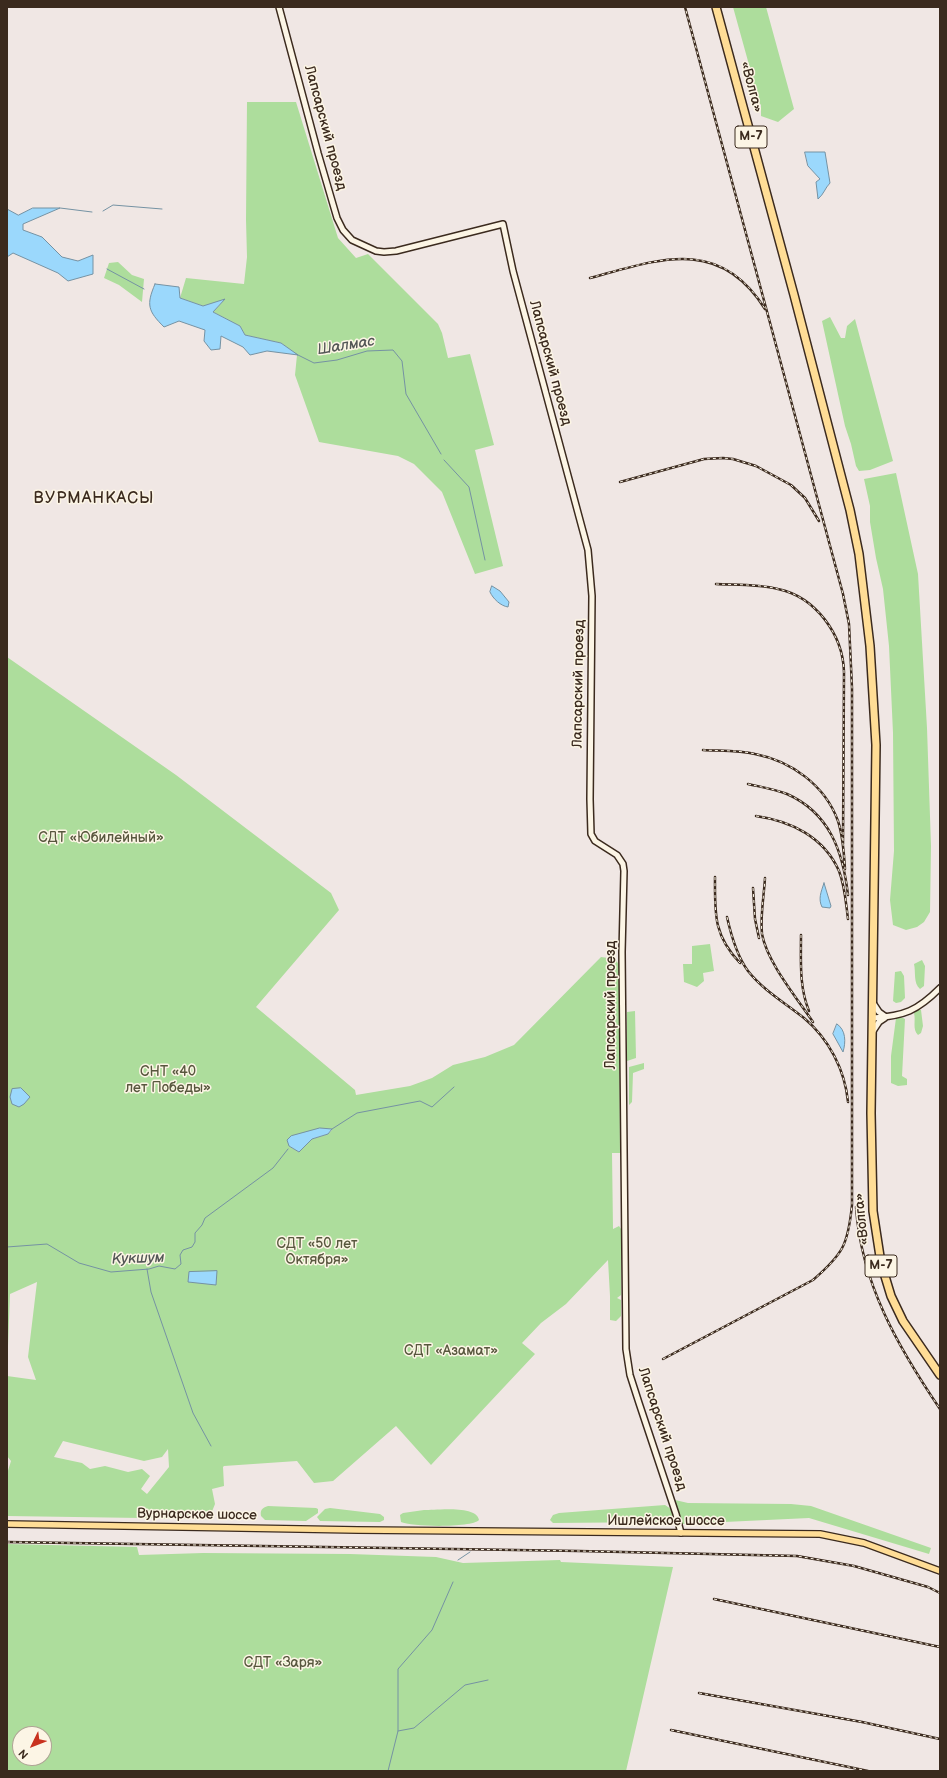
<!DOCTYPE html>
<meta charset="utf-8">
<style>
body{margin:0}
#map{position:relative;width:947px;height:1778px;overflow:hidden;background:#f0e7e4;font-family:"Balsamiq Sans",sans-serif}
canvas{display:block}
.frame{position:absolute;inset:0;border:8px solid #3b2a1e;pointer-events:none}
.north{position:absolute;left:12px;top:1726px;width:40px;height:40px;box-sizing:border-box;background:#fcf5e5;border:1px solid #afa495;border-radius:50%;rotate:227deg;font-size:11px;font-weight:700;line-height:16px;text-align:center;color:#3b2a1e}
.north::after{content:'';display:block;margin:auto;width:14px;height:18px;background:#c8321e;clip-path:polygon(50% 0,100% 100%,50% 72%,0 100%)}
</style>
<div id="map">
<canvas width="947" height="1778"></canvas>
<div class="frame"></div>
<div class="north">N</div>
</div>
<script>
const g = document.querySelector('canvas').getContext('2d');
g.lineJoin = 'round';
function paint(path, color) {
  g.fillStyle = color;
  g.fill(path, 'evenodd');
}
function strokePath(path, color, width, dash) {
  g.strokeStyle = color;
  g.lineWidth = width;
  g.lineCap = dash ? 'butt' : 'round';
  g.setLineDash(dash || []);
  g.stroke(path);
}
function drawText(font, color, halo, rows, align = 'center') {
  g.font = font + ' "Balsamiq Sans",sans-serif';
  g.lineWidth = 3;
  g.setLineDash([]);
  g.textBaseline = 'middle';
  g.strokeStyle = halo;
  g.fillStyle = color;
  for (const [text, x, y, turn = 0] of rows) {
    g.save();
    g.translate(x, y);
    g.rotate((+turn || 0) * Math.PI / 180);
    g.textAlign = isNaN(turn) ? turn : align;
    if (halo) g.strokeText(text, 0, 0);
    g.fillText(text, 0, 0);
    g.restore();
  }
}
const green = new Path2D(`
 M 733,7 L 766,7 L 794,109 L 778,122 L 761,116 L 761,105 L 748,88 L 751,72 Z
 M 247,102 L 296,102 L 338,238 L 356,258 L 368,254 L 438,324 L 442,333 L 448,358 L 470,354 L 494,445 L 475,450 L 503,566 L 475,574 L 442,492 L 414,464 L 398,456 L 319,442 L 295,375 L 297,355 L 281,343 L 245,335 L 240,326 L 213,312 L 224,300 L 203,306 L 180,298 L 186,278 L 244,284 L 247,257 L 246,220 Z
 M 118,262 L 132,275 L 144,279 L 142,302 L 119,285 L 104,278 L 109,263 Z
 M 830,317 L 841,338 L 845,338 L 847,326 L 855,319 L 893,461 L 870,470 L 859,471 L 856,466 L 851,444 L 845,426 L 822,321 Z
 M 896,473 L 918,574 L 927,728 L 931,846 L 930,912 L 924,922 L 917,927 L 906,930 L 893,925 L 890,900 L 894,851 L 893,733 L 889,646 L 883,589 L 876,558 L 870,522 L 870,506 L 864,479 Z
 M 7,657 L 176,775 L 331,893 L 339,910 L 256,1007 L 355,1090 L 356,1095 L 410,1086 L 432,1078 L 453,1065 L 485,1057 L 514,1045 L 601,957 L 616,959 L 619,966 L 620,1153 L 612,1153 L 613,1229 L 619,1226 L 621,1229 L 621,1295 L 617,1298 L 621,1300 L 621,1316 L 616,1321 L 610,1320 L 610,1296 L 608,1260 L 566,1304 L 541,1323 L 522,1343 L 535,1354 L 431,1465 L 396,1426 L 333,1481 L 314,1483 L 297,1461 L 224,1466 L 223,1467 L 224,1486 L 212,1489 L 215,1504 L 209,1519 L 7,1516 L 7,1474 L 11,1461 L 7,1456 L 7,1376 L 36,1380 L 28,1357 L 37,1282 L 10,1294 L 8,1346 ZM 332,1130 L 328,1134 L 312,1139 L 299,1152 L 289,1146 ZM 63,1441 L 144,1461 L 162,1457 L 168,1449 L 169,1467 L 147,1494 L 141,1489 L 150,1476 L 142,1469 L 128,1472 L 105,1466 L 90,1469 L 82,1463 L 54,1457 Z
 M 710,944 L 714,971 L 703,973 L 704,981 L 697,987 L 684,982 L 683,964 L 692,964 L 692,946 Z
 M 922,960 L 925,966 L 924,986 L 920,989 C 913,983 916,972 914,964 Z
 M 901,971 L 904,976 L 905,998 L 901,1002 L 896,1003 L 893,1001 L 895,972 Z
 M 917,1010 L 921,1010 L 923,1026 L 921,1033 L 918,1035 C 912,1029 916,1021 914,1013 Z
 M 635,1011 L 636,1058 L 627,1061 L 627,1012 Z
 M 901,1017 L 905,1019 L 902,1076 L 907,1079 L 907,1085 L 898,1086 L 891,1083 L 891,1056 L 896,1018 Z
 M 644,1063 L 644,1069 L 633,1073 L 632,1102 L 629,1105 L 629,1067 Z
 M 675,1500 L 688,1503 L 791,1504 L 811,1506 L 931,1548 L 929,1554 L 809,1518 L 682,1524 Z
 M 665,1505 L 671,1509 L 673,1516 L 666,1522 L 553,1523 L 550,1520 L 553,1515 L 559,1513 Z
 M 268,1506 L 316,1508 L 318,1509 L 318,1513 L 306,1521 L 265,1520 L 261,1516 C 260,1510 262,1508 268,1506 Z
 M 330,1508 L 380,1514 L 384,1517 L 384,1520 L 380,1522 L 320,1521 L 317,1517 L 325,1509 Z
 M 424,1510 C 436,1510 477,1505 479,1520 C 472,1528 411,1527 401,1522 L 400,1515 L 403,1513 Z
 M 7,1544 L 137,1547 L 139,1555 L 203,1553 L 350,1554 L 436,1557 L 463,1563 L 560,1560 L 561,1562 L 673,1567 L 626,1771 L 7,1771 ZM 20,1734 L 44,1734 L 44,1758 L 20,1758 Z`);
const water = new Path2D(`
 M 805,152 L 825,152 L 830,183 C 825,188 824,194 818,199 L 816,182 L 820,179 L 808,166 Z
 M 33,208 L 60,208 L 23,224 L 23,230 L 42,237 L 62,257 L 78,261 L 93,255 L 93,274 L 68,281 L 58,273 L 13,253 L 7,257 L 7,209 L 18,215 Z
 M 155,284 L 179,287 L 180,298 L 203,306 L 225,299 L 213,312 L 240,326 L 245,335 L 281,343 L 298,355 L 267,351 L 250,355 L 243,347 L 221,336 L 220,349 L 211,350 L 204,341 L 205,330 L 179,321 L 164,327 C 148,311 146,305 155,284 Z
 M 492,586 L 500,591 L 509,602 L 508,607 C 501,606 493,599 490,592 Z
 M 824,883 L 831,906 L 830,908 L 822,907 C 818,899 821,892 824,883 Z
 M 837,1024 C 846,1030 846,1042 843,1052 L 833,1034 Z
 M 21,1088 L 30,1097 L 24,1104 L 19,1107 L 12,1104 L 10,1097 L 12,1089 Z
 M 320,1128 L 332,1129 L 328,1134 L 312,1139 L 299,1152 L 289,1146 L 287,1140 L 291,1136 Z
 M 217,1271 L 216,1285 L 188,1282 L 189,1272 Z`);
const stream = new Path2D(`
 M 60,208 L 92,212
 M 103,211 L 113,205 L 162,209
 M 107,269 L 144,289
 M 296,354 L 314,363 L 337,360 L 367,351 L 393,350 L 402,361 L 406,394 L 441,454
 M 444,460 L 469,487 L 485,560
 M 332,1129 L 357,1113 L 420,1101 L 432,1107 L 454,1087
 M 7,1247 L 47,1244 L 79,1263 L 111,1272 L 149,1269 L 159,1266 L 175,1269 L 181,1264 L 180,1255 L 183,1250 L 192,1247 L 195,1242 L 195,1233 L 202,1225 L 205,1218 L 273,1168 L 288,1149
 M 147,1269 L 151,1292 L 193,1413 L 211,1446
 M 458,1560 L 470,1552
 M 398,1731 L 414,1728 L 465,1685 L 488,1680
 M 388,1771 L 398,1731 L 398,1669 L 432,1630 L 453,1582`);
const secondary = new Path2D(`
 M 279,7 L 318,153 L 337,218 L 343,230 L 352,240 L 376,251 L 384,252 L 396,251 L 503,224 L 513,271 L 588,550 L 592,596 L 590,799 L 591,834 L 595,841 L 617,855 L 623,864 L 624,871 L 622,952 L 626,1349 L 630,1375 L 639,1403 L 676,1514 L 681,1533
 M 873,1003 L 879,1012 L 886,1017
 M 873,1018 C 904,1016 917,1011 940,988
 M 873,1031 L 879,1022 L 885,1018`);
const primary = new Path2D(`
 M 7,1524 L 358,1530 L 820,1534 L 864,1543 L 940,1571`);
const highway = new Path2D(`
 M 716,7 L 794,295 L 850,510 L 859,554 L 870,646 L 876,745 L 871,1113 L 873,1211 L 881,1263 L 891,1296 L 903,1321 L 940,1375`);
const rail = new Path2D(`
 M 590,278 C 657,260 719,235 765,309
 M 620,482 L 704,459 L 723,458 L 733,459 L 756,466 L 791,485 L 805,498 L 819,521
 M 716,584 C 737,585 758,584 778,589 C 816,597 843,635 844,672 L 843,844
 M 703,750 C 720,751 739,750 755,754 C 791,761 825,785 838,821 C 843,836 844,853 845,869
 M 748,784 C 761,787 774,789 787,794 C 830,813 843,852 848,895
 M 756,816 C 791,821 824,837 839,871 C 845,886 846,904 848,919
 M 715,877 C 715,913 713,935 740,963
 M 765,878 C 764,896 760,916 762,934 C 767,962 797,998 813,1022
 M 753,888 L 755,919 L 759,938
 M 727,917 C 731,935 737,956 748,971 C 763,990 785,1003 804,1018 C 829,1039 845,1070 848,1102
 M 801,935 C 801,960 799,987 809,1011
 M 856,1207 C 861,1283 898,1347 940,1409
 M 663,1359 L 813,1280 C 843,1254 848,1245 852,1205 L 852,688 L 849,624 L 843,594 L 685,7
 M 7,1542 L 579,1551 L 797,1556 L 854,1566 L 928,1587 L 940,1593
 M 714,1599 L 940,1647
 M 699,1693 L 862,1722 L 940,1739
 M 671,1730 L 868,1771`);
const shields = [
 [751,137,32],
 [881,1266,32]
];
const shieldNames = [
 ["М-7",751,137],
 ["М-7",881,1266]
];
const streetNames = [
 ["«Волга»",751,87,75],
 ["Лапсарский проезд",325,128,75],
 ["Лапсарский проезд",550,363,75],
 ["Лапсарский проезд",579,684,-89],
 ["Лапсарский проезд",611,1005,-90],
 ["«Волга»",862,1219,-96],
 ["Лапсарский проезд",662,1429,72],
 ["Вурнарское шоссе",197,1515,1],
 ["Ишлейское шоссе",666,1521]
];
const parkNames = [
 ["СДТ «Юбилейный»",101,838],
 ["СНТ «40",168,1072],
 ["лет Победы»",168,1088],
 ["СДТ «50 лет",317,1244],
 ["Октября»",317,1260],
 ["СДТ «Азамат»",451,1351],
 ["СДТ «Заря»",283,1663]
];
const waterNames = [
 ["Шалмас",346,346,-9],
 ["Кукшум",138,1259,-2]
];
const quarterNames = [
 ["ВУРМАНКАСЫ",94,499]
];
paint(green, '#addd9c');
paint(water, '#9bd8fc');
strokePath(water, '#7592a3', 1);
strokePath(stream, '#7592a3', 1);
strokePath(secondary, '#3b2a1e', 8);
strokePath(primary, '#3b2a1e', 8);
strokePath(highway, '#3b2a1e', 10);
strokePath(secondary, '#fcf5e5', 5);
strokePath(primary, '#ffdd96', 5.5);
strokePath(highway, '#ffdd96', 7);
strokePath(rail, '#3b2a1e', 2.5);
strokePath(rail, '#fcf5e5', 1, [3]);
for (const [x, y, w] of shields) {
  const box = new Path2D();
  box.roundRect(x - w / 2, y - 11, w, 22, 3);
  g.fillStyle = '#fcf5e5';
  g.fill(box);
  strokePath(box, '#3b2a1e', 1);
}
drawText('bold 13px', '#3b2a1e', null, shieldNames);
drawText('14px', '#3b2a1e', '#fcf5e5', streetNames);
drawText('14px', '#58573e', '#fcf5e5', parkNames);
drawText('italic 15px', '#535656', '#fcf5e5', waterNames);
g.letterSpacing = '1px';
drawText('16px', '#3b2a1e', '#fcf5e5', quarterNames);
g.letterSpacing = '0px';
</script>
